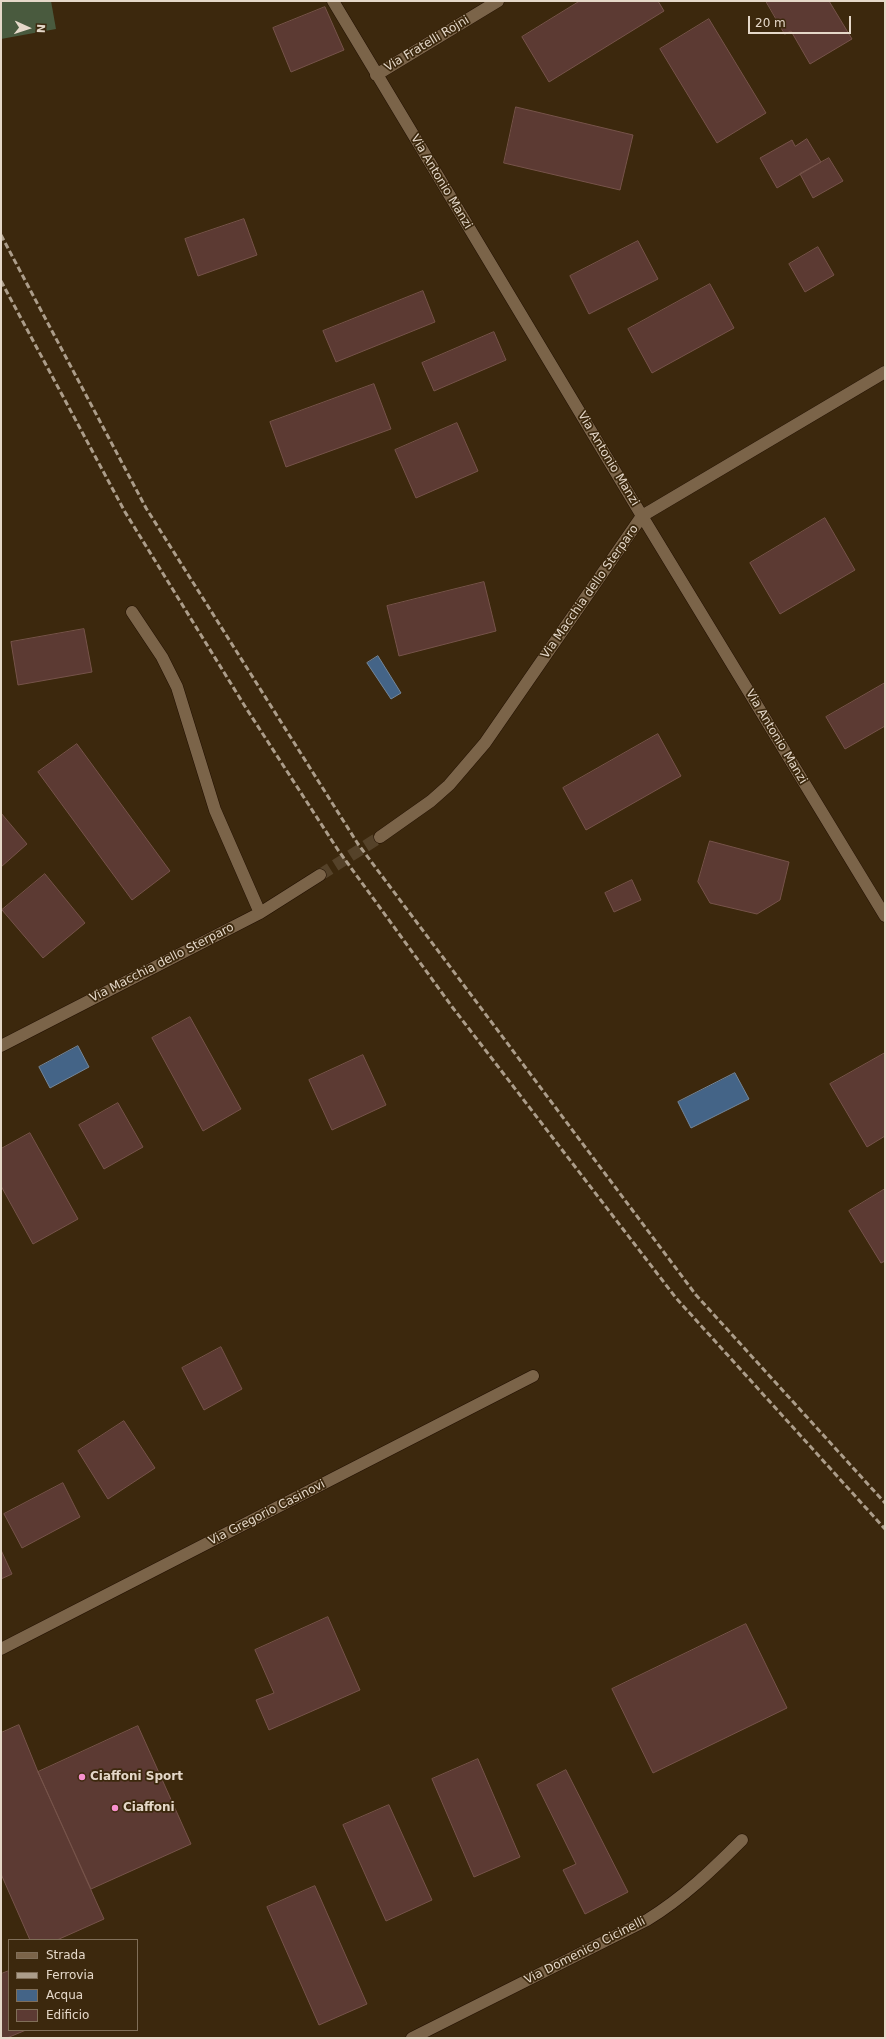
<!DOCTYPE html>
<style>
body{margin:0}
#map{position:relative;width:886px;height:2039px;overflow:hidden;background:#3c280d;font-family:"DejaVu Sans",sans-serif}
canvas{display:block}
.frame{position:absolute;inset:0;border:2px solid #e5d8c9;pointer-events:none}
.legend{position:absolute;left:8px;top:1939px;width:130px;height:92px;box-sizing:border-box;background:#3c280d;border:1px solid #806e58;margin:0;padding:5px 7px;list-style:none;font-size:12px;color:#e5d8c9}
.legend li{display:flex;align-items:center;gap:8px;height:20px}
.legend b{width:20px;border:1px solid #806e58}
.north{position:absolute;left:8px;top:8px;width:40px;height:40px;-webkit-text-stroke:3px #3c280d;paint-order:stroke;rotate:93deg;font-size:11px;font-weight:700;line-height:16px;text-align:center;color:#e5d8c9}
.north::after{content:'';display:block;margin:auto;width:14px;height:18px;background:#e5d8c9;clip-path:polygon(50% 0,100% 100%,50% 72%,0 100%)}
.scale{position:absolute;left:748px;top:16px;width:103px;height:18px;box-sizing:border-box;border:2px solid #e5d8c9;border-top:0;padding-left:5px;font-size:12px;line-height:14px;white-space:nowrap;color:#e5d8c9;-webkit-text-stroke:3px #3c280d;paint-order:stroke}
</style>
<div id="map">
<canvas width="886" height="2039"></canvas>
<div class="frame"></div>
<ul class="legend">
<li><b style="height:5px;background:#7b6449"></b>Strada</li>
<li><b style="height:5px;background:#ac9d8a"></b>Ferrovia</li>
<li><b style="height:11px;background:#446487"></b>Acqua</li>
<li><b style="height:11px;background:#5c3a33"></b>Edificio</li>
</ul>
<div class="north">N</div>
<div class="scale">20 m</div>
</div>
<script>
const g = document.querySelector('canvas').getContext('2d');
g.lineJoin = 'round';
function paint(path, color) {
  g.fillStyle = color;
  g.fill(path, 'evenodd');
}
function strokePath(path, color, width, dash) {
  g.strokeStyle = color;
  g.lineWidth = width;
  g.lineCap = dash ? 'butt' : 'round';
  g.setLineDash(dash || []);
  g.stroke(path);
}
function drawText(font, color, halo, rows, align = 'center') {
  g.font = font + ' "DejaVu Sans",sans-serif';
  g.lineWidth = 3.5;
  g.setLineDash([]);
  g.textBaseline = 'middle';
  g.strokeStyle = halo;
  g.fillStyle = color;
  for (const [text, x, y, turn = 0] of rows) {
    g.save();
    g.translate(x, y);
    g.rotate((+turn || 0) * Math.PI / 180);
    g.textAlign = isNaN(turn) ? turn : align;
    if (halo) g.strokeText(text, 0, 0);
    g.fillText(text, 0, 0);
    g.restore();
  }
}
const green = new Path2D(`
 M 1,1 L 51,1 L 56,29 L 1,39 Z`);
const water = new Path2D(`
 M 378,656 L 401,693 L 391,699 L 367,663 Z
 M 78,1046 L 89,1067 L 50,1088 L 39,1067 Z
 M 735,1073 L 749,1099 L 691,1128 L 678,1102 Z`);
const building = new Path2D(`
 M 580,1 L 658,1 L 664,11 L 549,82 L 522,37 Z
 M 766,1 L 829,1 L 852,39 L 810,64 L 791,31 L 785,34 Z
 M 325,7 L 344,50 L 291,72 L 273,28 Z
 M 709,19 L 766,113 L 717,143 L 660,49 Z
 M 516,107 L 633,135 L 620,190 L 504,163 Z
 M 807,139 L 821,162 L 777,188 L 760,158 L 792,140 L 795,146 Z
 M 829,158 L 843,181 L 813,198 L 800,174 Z
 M 244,219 L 257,255 L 198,276 L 185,239 Z
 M 638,241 L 658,279 L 589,314 L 570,276 Z
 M 818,247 L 834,275 L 805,292 L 789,264 Z
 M 710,284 L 734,328 L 652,373 L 628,329 Z
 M 423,291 L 435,322 L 336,362 L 323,331 Z
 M 494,332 L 506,360 L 434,391 L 422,363 Z
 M 374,384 L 391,429 L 286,467 L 270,422 Z
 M 457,423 L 478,471 L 416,498 L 395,450 Z
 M 825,518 L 855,570 L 780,614 L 750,563 Z
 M 484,582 L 496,631 L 399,656 L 387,606 Z
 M 84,629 L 92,672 L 18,685 L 11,642 Z
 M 885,683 L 885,726 L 845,749 L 826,717 Z
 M 658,734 L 681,776 L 586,830 L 563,788 Z
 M 77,744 L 170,871 L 132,900 L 38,772 Z
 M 1,813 L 27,844 L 1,867 Z
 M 710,841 L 789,862 L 780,900 L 757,914 L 710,903 L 698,882 Z
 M 45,874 L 85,923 L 43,958 L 2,910 Z
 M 632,880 L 641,900 L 614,912 L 605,893 Z
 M 190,1017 L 241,1109 L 203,1131 L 152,1038 Z
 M 885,1053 L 885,1136 L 867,1147 L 830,1084 Z
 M 363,1055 L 386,1105 L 332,1130 L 309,1080 Z
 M 118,1103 L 143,1147 L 104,1169 L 79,1125 Z
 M 30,1133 L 78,1219 L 33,1244 L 1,1186 L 1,1149 Z
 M 885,1189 L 885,1261 L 881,1263 L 849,1211 Z
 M 221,1347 L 242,1389 L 204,1410 L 182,1368 Z
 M 124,1421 L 155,1468 L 108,1499 L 78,1451 Z
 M 63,1483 L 80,1517 L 22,1548 L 4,1514 Z
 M 1,1550 L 12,1574 L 1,1579 Z
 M 328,1617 L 360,1690 L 269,1730 L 256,1700 L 274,1693 L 255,1650 Z
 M 746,1624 L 787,1708 L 653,1773 L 612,1689 Z
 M 19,1725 L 38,1772 L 104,1919 L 57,1940 L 30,1940 L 1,1874 L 1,1733 Z
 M 138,1726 L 191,1844 L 91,1889 L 38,1772 Z
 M 478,1759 L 520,1857 L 474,1877 L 432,1779 Z
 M 566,1770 L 628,1892 L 585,1914 L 563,1870 L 576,1864 L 537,1785 Z
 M 389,1805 L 432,1900 L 386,1921 L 343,1825 Z
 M 315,1886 L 367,2004 L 319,2025 L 267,1907 Z
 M 9,1971 L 9,2030 L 26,2030 L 7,2038 L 1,2038 L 1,1974 Z`);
const minorTunnel = new Path2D(`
 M 320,875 L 380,837`);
const minor = new Path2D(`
 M 333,1 L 642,516 L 885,916
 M 376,75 L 498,1
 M 132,612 L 162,657 L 177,687 L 215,810 L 260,913
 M 380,837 L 431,801 L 449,785 L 485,743 L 642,516 L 885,372
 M 1,1046 L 260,913 L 320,875
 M 1,1649 L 533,1376
 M 412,2038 L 647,1920 C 683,1898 712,1870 742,1840`);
const rail = new Path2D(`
 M 1,235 L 146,508 L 358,844 L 696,1295 L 885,1503
 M 1,281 L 125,512 L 246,708 L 338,850 L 453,1008 L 676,1298 L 885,1529`);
const markers = [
 [82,1777,4,"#f790cd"],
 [115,1808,4,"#f790cd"]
];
const streetNames = [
 ["Via Fratelli Rojni",427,44,-31],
 ["Via Antonio Manzi",441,182,59],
 ["Via Antonio Manzi",608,459,59],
 ["Via Macchia dello Sterparo",590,592,-55],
 ["Via Antonio Manzi",776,737,59],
 ["Via Macchia dello Sterparo",162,963,-27],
 ["Via Gregorio Casinovi",267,1513,-27],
 ["Via Domenico Cicinelli",585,1951,-27]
];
const poiNames = [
 ["Ciaffoni Sport",90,1777],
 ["Ciaffoni",123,1808]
];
paint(green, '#495a3e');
paint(water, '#446487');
strokePath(water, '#74879b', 1);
paint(building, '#5c3a33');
strokePath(building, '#76534a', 1);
strokePath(minorTunnel, '#554229', 12, [12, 6]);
strokePath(minor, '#221000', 13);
strokePath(minor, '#7b6449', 12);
strokePath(rail, '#ac9d8a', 3, [6, 3]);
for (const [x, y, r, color] of markers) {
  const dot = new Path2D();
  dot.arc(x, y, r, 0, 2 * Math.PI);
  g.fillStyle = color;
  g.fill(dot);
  strokePath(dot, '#3c280d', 1.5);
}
drawText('12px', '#e5d8c9', '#3c280d', streetNames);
drawText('bold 12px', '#e5d8c9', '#3c280d', poiNames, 'left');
</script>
